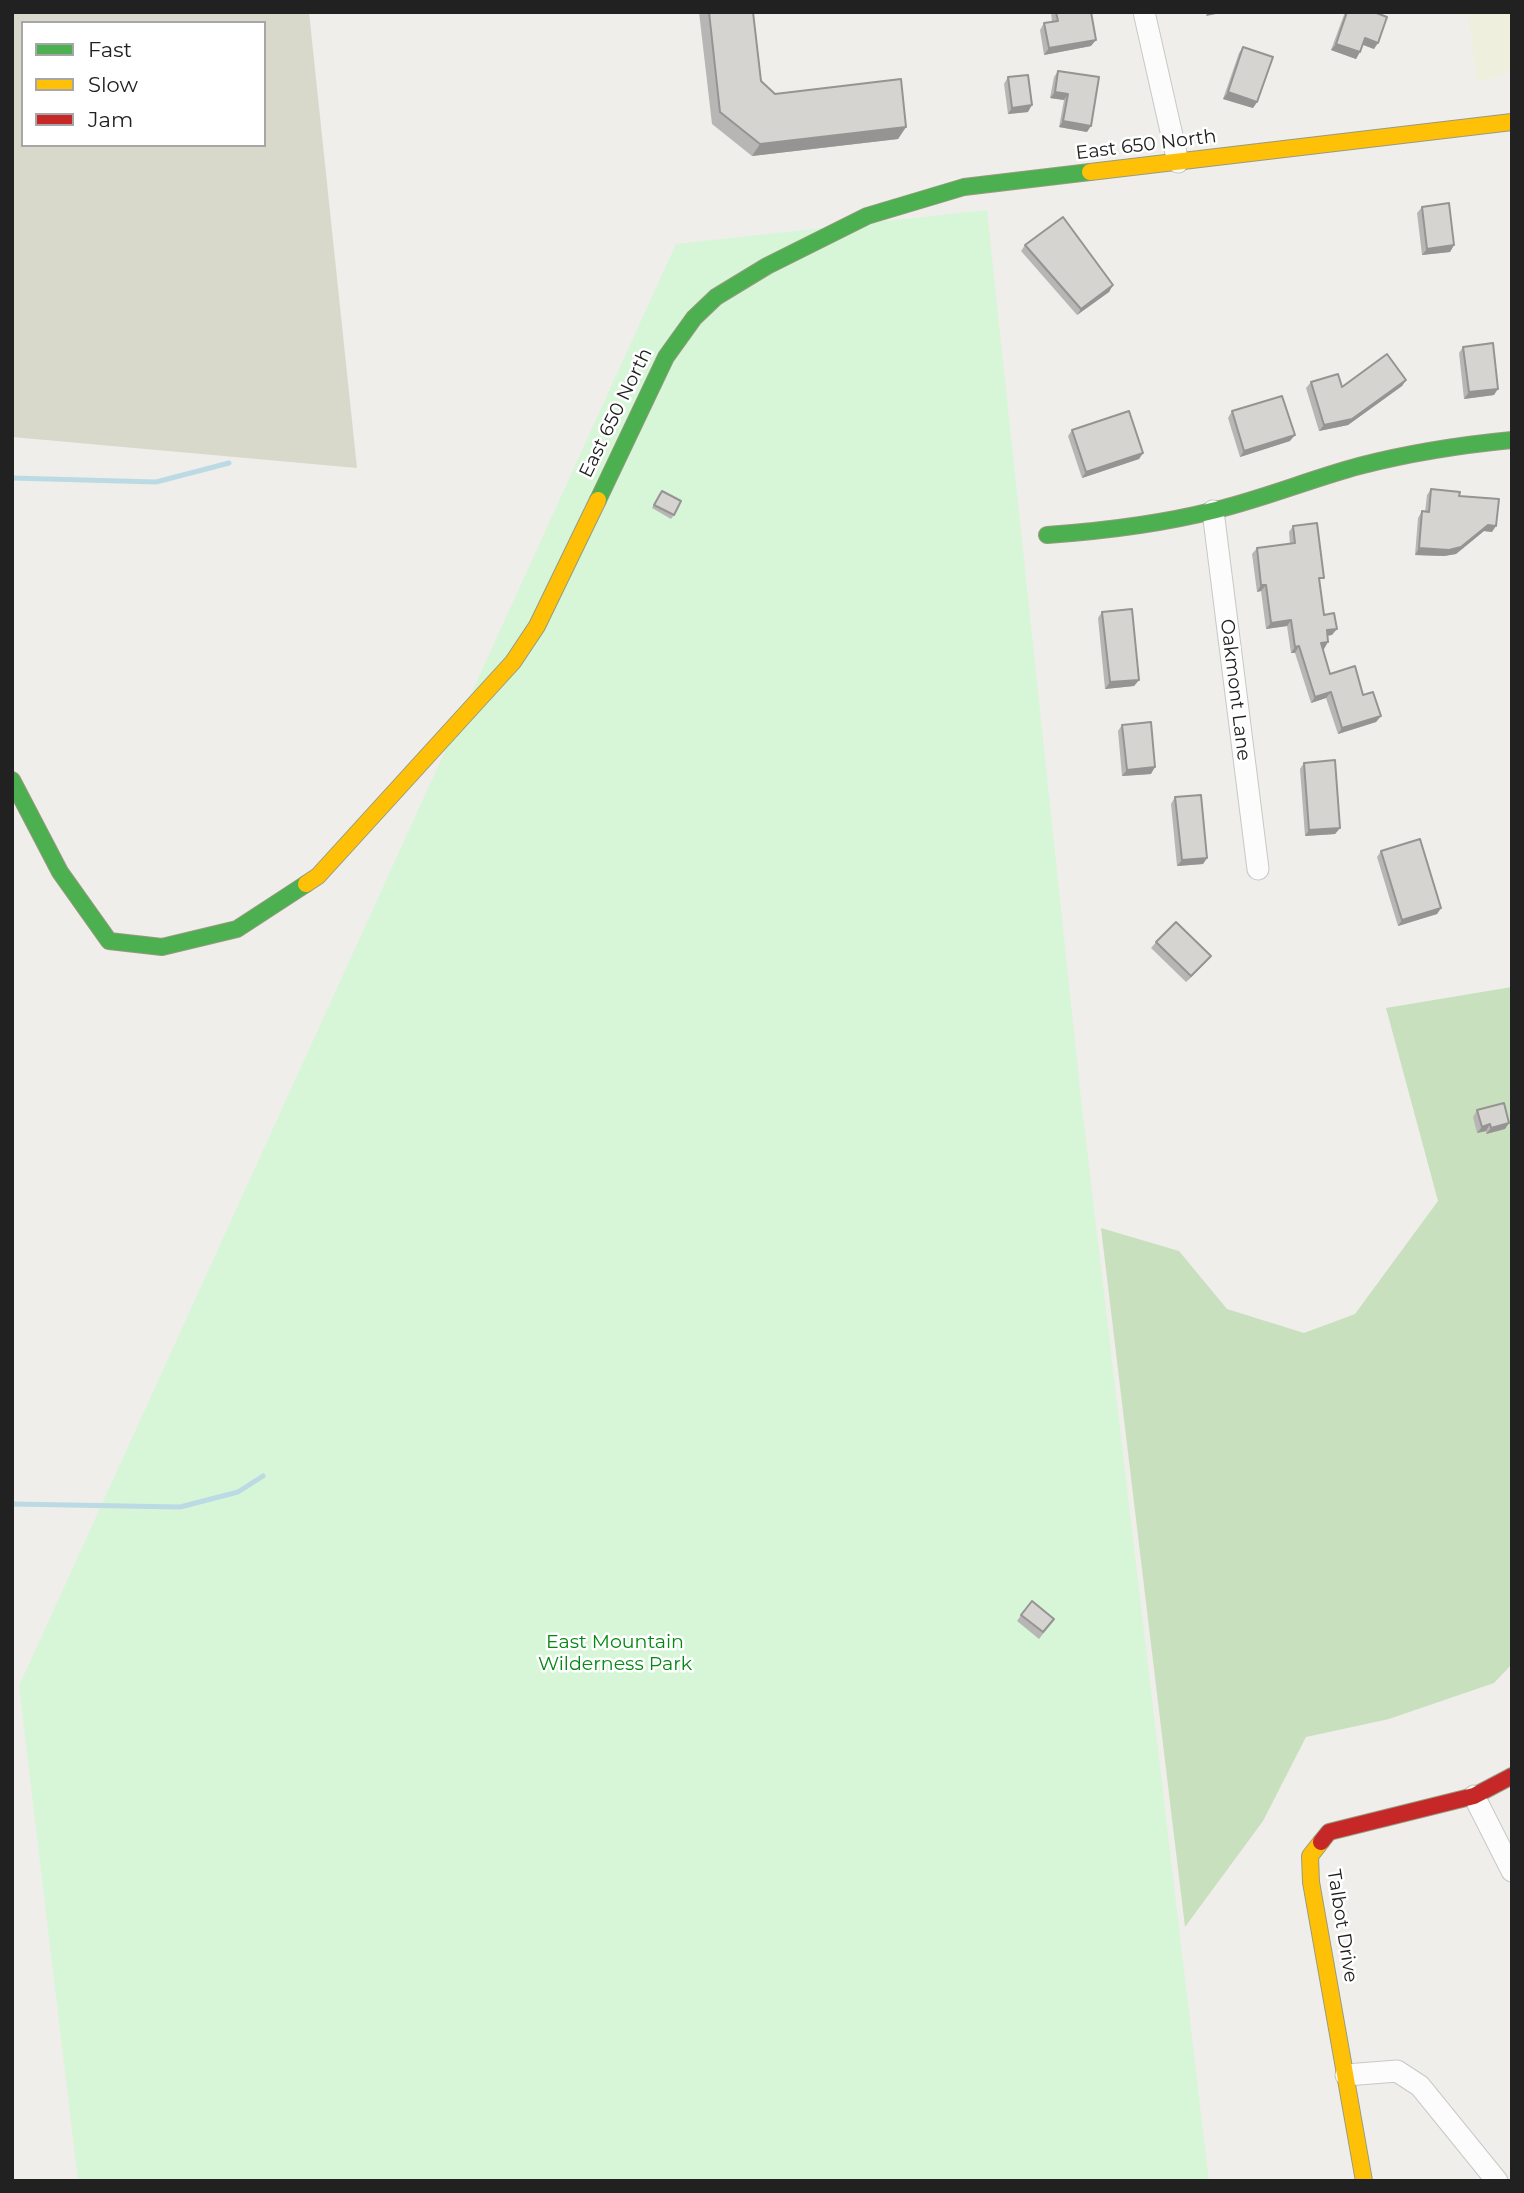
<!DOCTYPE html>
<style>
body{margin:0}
#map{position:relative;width:1524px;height:2193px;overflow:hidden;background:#efeeea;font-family:Montserrat,sans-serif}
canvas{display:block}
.frame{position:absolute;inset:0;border:14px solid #212121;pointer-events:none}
.legend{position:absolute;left:21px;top:21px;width:245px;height:126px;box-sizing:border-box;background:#fff;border:2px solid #a6a6a6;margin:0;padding:9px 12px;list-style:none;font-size:21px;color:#212121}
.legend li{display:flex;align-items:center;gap:14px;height:35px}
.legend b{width:35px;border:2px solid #a6a6a6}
</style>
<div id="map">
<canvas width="1524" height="2193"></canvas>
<div class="frame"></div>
<ul class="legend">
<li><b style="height:9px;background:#4caf50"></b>Fast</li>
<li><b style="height:9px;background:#ffc107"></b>Slow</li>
<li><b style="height:9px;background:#c62828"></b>Jam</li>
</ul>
</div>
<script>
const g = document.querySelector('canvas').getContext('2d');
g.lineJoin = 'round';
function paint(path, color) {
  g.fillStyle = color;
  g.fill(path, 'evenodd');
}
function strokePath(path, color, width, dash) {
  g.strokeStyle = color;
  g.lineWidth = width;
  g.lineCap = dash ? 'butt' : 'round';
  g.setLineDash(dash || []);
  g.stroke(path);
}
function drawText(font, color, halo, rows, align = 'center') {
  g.font = font + ' Montserrat,sans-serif';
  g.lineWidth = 5;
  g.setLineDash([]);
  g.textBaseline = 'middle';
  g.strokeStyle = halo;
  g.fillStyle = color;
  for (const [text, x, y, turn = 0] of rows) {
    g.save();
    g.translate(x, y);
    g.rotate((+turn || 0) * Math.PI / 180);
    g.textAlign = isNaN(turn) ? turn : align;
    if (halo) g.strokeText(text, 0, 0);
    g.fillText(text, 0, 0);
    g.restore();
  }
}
const construction = new Path2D(`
 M 12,12 L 309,12 L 357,468 L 12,437 ZM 23,23 L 264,23 L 264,145 L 23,145 Z`);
const farmland = new Path2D(`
 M 1468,12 L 1512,12 L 1512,72 L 1477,82 Z`);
const forest = new Path2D(`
 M 1512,987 L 1512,1664 L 1494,1683 L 1389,1719 L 1306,1737 L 1263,1821 L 1185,1927 L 1101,1228 L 1179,1251 L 1227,1309 L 1304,1333 L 1355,1314 L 1438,1201 L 1386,1008 Z`);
const park = new Path2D(`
 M 987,210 L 1082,1107 L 1209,2181 L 78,2181 L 19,1686 L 676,244 Z`);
const stream = new Path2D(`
 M 12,478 L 156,482 L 229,463
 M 12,1504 L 180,1507 L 238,1492 L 263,1476`);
const street = new Path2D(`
 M 1144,12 L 1178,162
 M 1213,511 L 1258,869
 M 1474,1796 L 1512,1871
 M 1346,2075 L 1397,2071 L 1420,2086 L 1497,2181`);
const fast = new Path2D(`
 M 598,500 L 666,357 L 694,318 L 716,297 L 767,266 L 867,216 L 964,187 L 1090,172
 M 1047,535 C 1104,531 1161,524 1216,510 C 1265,498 1311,479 1359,466 C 1409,453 1460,445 1512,440
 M 12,780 L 60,872 L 109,941 L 162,947 L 237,929 L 306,884`);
const slow = new Path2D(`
 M 1090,172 L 1512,122
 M 306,884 L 318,876 L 513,662 L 537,626 L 598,500
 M 1321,1842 L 1310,1856 L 1311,1882 L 1364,2181`);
const jam = new Path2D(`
 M 1321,1842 L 1329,1832 L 1474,1796 L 1512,1776`);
const wall = new Path2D(`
 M 699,12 L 753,12 L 761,81 L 775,94 L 906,127 L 898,139 L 752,156 L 712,124 Z
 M 1051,12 L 1091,12 L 1091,46 L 1044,55 L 1040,30 L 1044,23 L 1052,22 Z
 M 1345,12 L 1374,12 L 1374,49 L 1363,45 L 1356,59 L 1331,50 Z
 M 1243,47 L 1257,102 L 1253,108 L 1223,99 L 1239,53 Z
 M 1058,71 L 1087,132 L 1059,127 L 1064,100 L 1050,98 L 1054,77 Z
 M 1008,77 L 1028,112 L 1008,114 L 1004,84 Z
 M 1422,207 L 1454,245 L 1450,252 L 1422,255 L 1417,213 Z
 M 1025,245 L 1113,285 L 1109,292 L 1077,315 L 1021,251 Z
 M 1463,347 L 1494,395 L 1464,399 L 1459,353 Z
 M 1406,380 L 1402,386 L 1348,425 L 1319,431 L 1306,388 L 1311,382 L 1342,387 Z
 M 1232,411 L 1290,441 L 1240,457 L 1228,418 Z
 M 1072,430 L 1143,453 L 1139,459 L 1082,478 L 1068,436 Z
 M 1431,489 L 1459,496 L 1492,532 L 1484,531 L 1456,554 L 1444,556 L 1415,555 L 1418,518 L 1422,511 L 1425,512 L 1427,495 Z
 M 659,494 L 674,515 L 671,519 L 652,508 Z
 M 1293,526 L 1319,584 L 1324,615 L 1332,635 L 1327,636 L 1324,649 L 1323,649 L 1330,674 L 1363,695 L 1381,716 L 1376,722 L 1338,734 L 1326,698 L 1311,703 L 1295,653 L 1291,653 L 1287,626 L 1266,629 L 1261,591 L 1257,592 L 1252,554 L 1257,548 L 1290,544 L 1289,532 Z
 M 1102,612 L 1139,680 L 1134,686 L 1105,689 L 1098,618 Z
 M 1122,725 L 1151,774 L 1122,776 L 1118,731 Z
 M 1304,763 L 1340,828 L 1335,834 L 1305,836 L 1300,769 Z
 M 1175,797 L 1207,858 L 1203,864 L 1177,866 L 1171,804 Z
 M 1381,851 L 1441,908 L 1437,914 L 1398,926 L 1377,857 Z
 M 1156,942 L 1211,956 L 1206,962 L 1186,982 L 1151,948 Z
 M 1477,1110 L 1505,1129 L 1486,1134 L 1486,1131 L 1477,1133 L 1473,1117 Z
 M 1021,1615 L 1050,1625 L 1039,1639 L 1017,1621 Z`);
const shadedWall = new Path2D(`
 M 1208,12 L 1226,12 L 1206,16 Z
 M 1365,38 L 1378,43 L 1374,49 L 1361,44 Z
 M 1096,40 L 1091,46 L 1044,55 L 1049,48 Z
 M 1336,44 L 1360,52 L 1356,59 L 1331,50 Z
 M 1055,92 L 1068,94 L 1064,100 L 1050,98 Z
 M 1228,92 L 1257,102 L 1253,108 L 1223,99 Z
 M 1032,105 L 1028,112 L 1008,114 L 1012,108 Z
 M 1063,121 L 1091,126 L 1087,132 L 1059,127 Z
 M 906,127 L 898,139 L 752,156 L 760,144 Z
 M 1454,245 L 1450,252 L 1422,255 L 1427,249 Z
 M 1113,285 L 1109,292 L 1077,315 L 1081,309 Z
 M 1406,380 L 1402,386 L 1348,425 L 1319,431 L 1324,425 Z
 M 1498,389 L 1494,395 L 1464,399 L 1469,392 Z
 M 1295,435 L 1290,441 L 1240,457 L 1244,451 Z
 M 1143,453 L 1139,459 L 1082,478 L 1086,472 Z
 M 1488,525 L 1496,526 L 1492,532 L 1484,531 L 1456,554 L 1444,556 L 1415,555 L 1419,548 Z
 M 1261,585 L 1266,585 L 1261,591 L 1257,592 Z
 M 1291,620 L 1287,626 L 1266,629 L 1271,623 Z
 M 1337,629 L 1332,635 L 1322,636 L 1327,630 Z
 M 1328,642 L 1324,649 L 1317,650 L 1321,643 Z
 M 1299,646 L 1295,653 L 1291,653 L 1295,647 Z
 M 1139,680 L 1134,686 L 1105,689 L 1110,682 Z
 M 1331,692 L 1326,698 L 1311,703 L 1315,697 Z
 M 1381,716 L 1376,722 L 1338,734 L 1342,728 Z
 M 1155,767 L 1151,774 L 1122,776 L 1127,770 Z
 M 1340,828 L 1335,834 L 1305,836 L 1309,830 Z
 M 1207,858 L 1203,864 L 1177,866 L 1182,860 Z
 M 1441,908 L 1437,914 L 1398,926 L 1402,920 Z
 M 1211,956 L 1206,962 L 1186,982 L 1191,976 Z
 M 1509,1123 L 1505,1129 L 1486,1134 L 1491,1128 Z
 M 1490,1124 L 1486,1131 L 1477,1133 L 1482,1127 Z`);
const building = new Path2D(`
 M 709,12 L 753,12 L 761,81 L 775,94 L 901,79 L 906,127 L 760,144 L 720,112 Z
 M 1056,12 L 1091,12 L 1096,40 L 1049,48 L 1044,23 L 1058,21 Z
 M 1347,12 L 1374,12 L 1387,17 L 1378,43 L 1365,38 L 1360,52 L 1336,44 Z
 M 1243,47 L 1273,57 L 1257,102 L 1228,92 Z
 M 1058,71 L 1099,77 L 1091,126 L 1063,121 L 1068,94 L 1055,92 Z
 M 1028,75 L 1032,105 L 1012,108 L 1008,77 Z
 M 1449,203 L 1454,245 L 1427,249 L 1422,207 Z
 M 1063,217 L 1113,285 L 1081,309 L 1025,245 Z
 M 1493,343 L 1498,389 L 1469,392 L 1463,347 Z
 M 1387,354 L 1406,380 L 1352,419 L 1324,425 L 1311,382 L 1338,374 L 1342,387 Z
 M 1282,396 L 1295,435 L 1244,451 L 1232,411 Z
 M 1129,411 L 1143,453 L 1086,472 L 1072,430 Z
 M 1431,489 L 1460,492 L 1459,496 L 1499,499 L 1496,526 L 1488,525 L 1461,547 L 1449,550 L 1419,548 L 1422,511 L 1429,512 Z
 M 662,491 L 681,501 L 674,515 L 654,505 Z
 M 1317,523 L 1324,578 L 1319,578 L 1324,615 L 1334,613 L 1337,629 L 1327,630 L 1328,642 L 1321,643 L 1330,674 L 1355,666 L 1363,695 L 1373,692 L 1381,716 L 1342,728 L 1331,692 L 1315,697 L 1299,646 L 1295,647 L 1291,620 L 1271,623 L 1266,585 L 1261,585 L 1257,548 L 1295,543 L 1293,526 Z
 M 1132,609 L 1139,680 L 1110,682 L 1102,612 Z
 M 1151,722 L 1155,767 L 1127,770 L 1122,725 Z
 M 1335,760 L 1340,828 L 1309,830 L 1304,763 Z
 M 1201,795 L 1207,858 L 1182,860 L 1175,797 Z
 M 1420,839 L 1441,908 L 1402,920 L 1381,851 Z
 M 1176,922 L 1211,956 L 1191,976 L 1156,942 Z
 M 1504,1103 L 1509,1123 L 1491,1128 L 1490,1124 L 1482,1127 L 1477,1110 Z
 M 1032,1601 L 1054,1619 L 1043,1632 L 1021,1615 Z`);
const streetNames = [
 ["East 650 North",1146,145,-7],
 ["East 650 North",616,413,-64],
 ["Oakmont Lane",1235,690,83],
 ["Talbot Drive",1342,1926,81]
];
const parkNames = [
 ["East Mountain",615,1642],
 ["Wilderness Park",615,1664]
];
paint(construction, '#d9d9cb');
paint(farmland, '#eef0dd');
paint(forest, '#c8e0be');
paint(park, '#d7f6d8');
strokePath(stream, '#bbdae4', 5);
strokePath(street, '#c8c8c6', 23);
strokePath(fast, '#989a80', 18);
strokePath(slow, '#989a80', 18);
strokePath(jam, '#989a80', 18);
strokePath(street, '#fdfcfc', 21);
strokePath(fast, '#4caf50', 16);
strokePath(slow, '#ffc107', 16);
strokePath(jam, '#c62828', 16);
paint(wall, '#b8b6b4');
paint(shadedWall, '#969492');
paint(building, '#d6d4d1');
strokePath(building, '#969492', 2);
drawText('19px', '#212121', '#fff', streetNames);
drawText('19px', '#058914', '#fff', parkNames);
</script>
